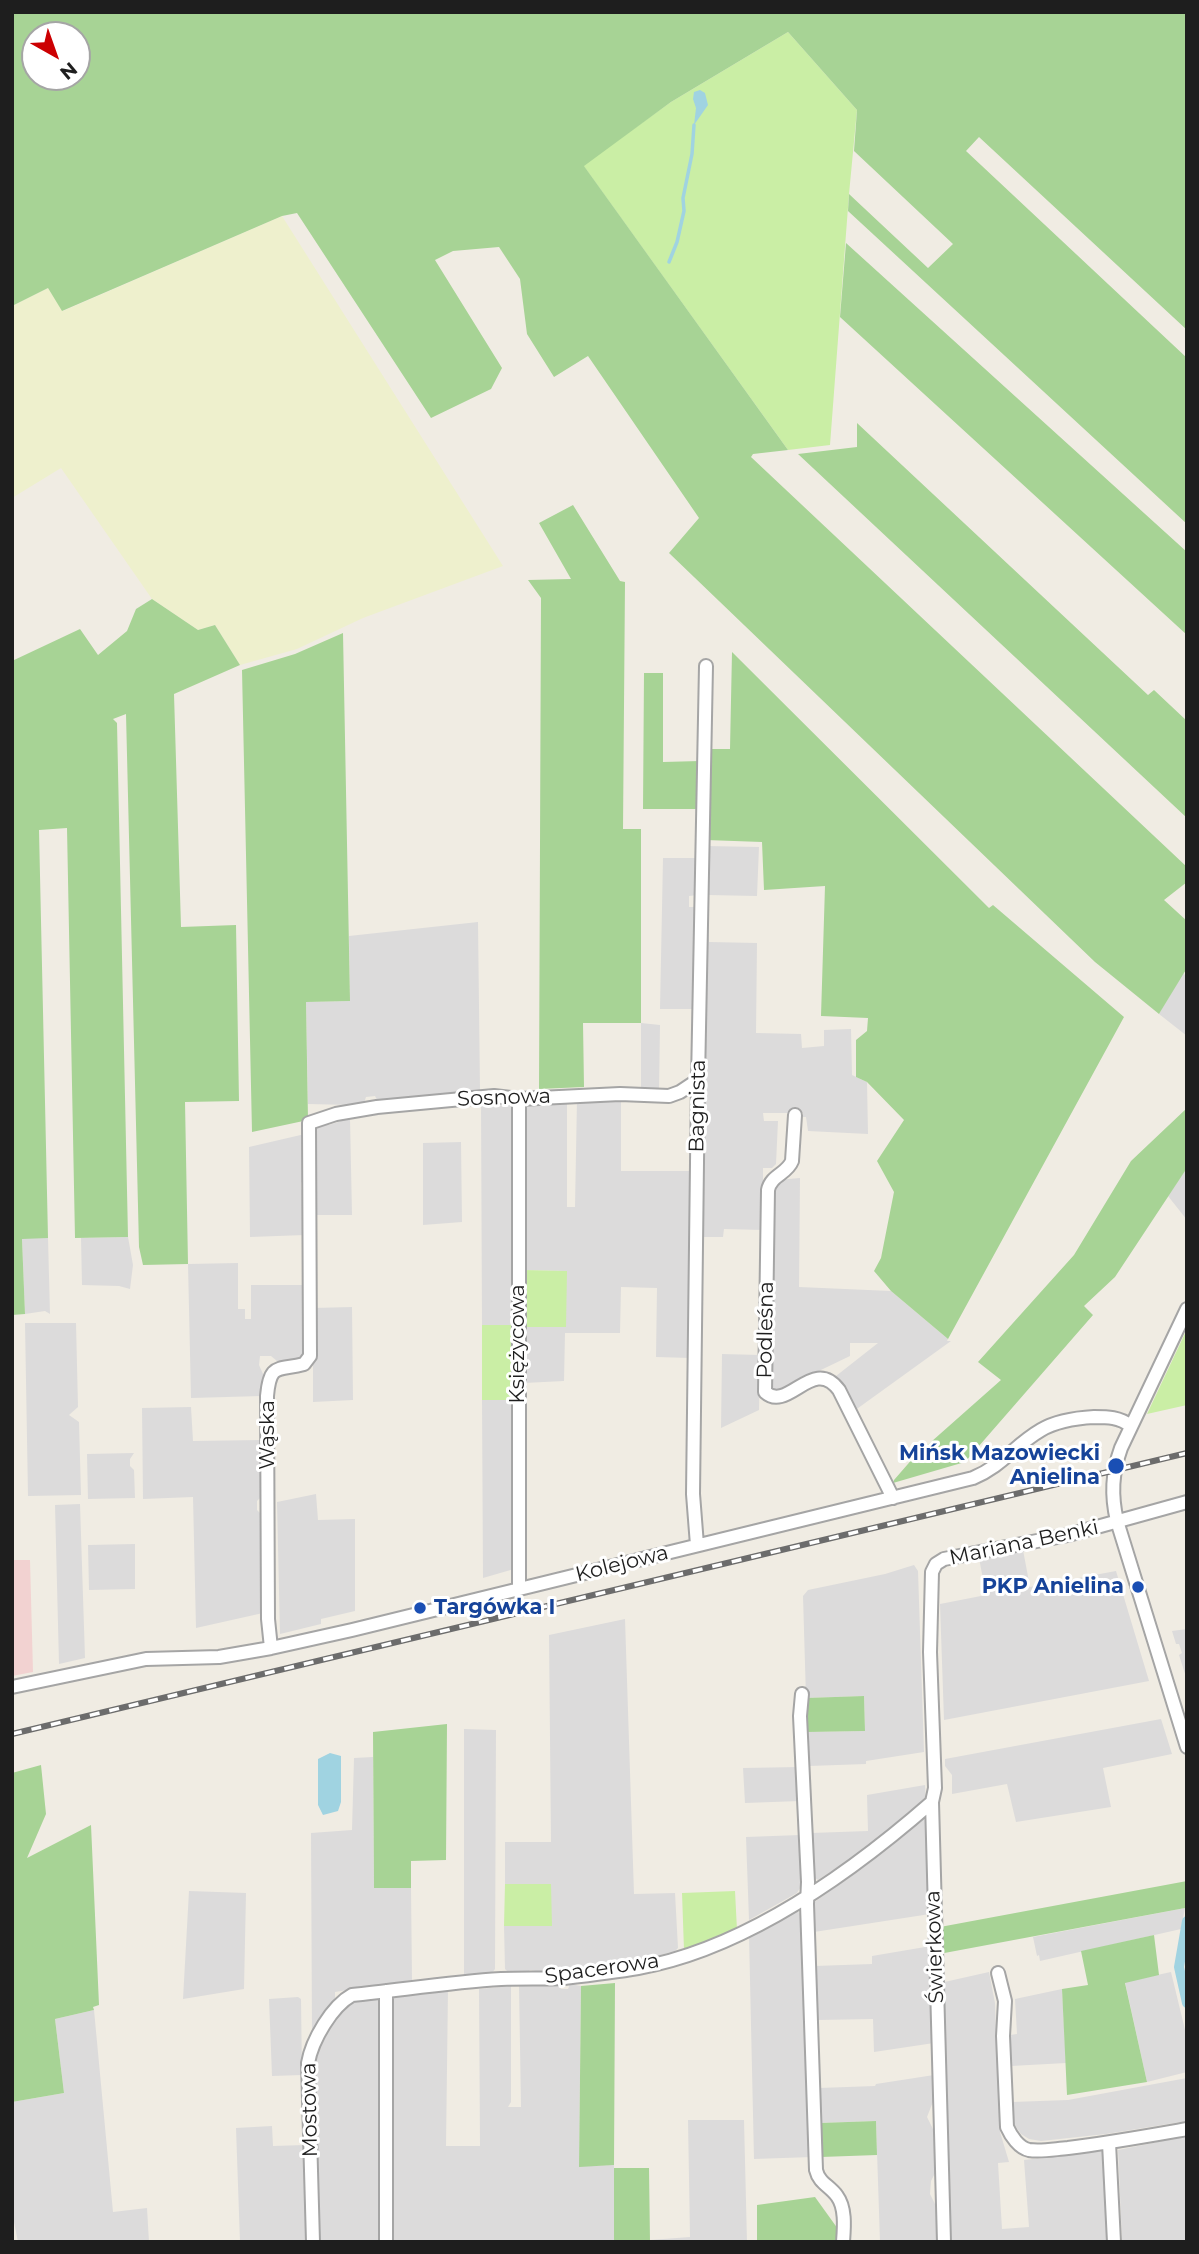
<!DOCTYPE html>
<meta charset="utf-8">
<style>
body{margin:0}
#map{position:relative;width:1199px;height:2254px;overflow:hidden;background:#f0ece3;font-family:Montserrat,sans-serif}
canvas{display:block}
.frame{position:absolute;inset:0;border:14px solid #1e1e1e;pointer-events:none}
.north{position:absolute;left:21px;top:21px;width:70px;height:70px;box-sizing:border-box;background:#fff;border:2px solid #a5a5a5;border-radius:50%;rotate:140deg;font-size:19px;font-weight:700;line-height:28px;text-align:center;color:#1e1e1e}
.north::after{content:'';display:block;margin:auto;width:24px;height:32px;background:#cc0002;clip-path:polygon(50% 0,100% 100%,50% 72%,0 100%)}
</style>
<div id="map">
<canvas width="1199" height="2254"></canvas>
<div class="frame"></div>
<div class="north">N</div>
</div>
<script>
const g = document.querySelector('canvas').getContext('2d');
g.lineJoin = 'round';
function paint(path, color) {
  g.fillStyle = color;
  g.fill(path, 'evenodd');
}
function strokePath(path, color, width, dash) {
  g.strokeStyle = color;
  g.lineWidth = width;
  g.lineCap = dash ? 'butt' : 'round';
  g.setLineDash(dash || []);
  g.stroke(path);
}
function drawText(font, color, halo, rows, align = 'center') {
  g.font = font + ' Montserrat,sans-serif';
  g.lineWidth = 6;
  g.setLineDash([]);
  g.textBaseline = 'middle';
  g.strokeStyle = halo;
  g.fillStyle = color;
  for (const [text, x, y, turn = 0] of rows) {
    g.save();
    g.translate(x, y);
    g.rotate((+turn || 0) * Math.PI / 180);
    g.textAlign = isNaN(turn) ? turn : align;
    if (halo) g.strokeText(text, 0, 0);
    g.fillText(text, 0, 0);
    g.restore();
  }
}
const residential = new Path2D(`
 M 706,846 L 759,847 L 757,896 L 708,895 L 709,942 L 757,943 L 756,1033 L 801,1034 L 802,1048 L 824,1046 L 824,1030 L 851,1029 L 852,1075 L 867,1082 L 868,1134 L 808,1131 L 806,1117 L 803,1117 L 803,1113 L 763,1113 L 764,1121 L 778,1121 L 776,1164 L 772,1168 L 763,1168 L 763,1230 L 724,1229 L 723,1237 L 701,1237 L 703,1199 L 701,1196 Z
 M 663,858 L 698,858 L 698,895 L 689,896 L 689,907 L 699,907 L 696,1009 L 660,1009 Z
 M 478,922 L 480,1091 L 378,1102 L 375,1096 L 366,1097 L 364,1103 L 351,1105 L 308,1104 L 306,1002 L 350,1001 L 349,936 Z
 M 1183,973 L 1187,977 L 1187,1036 L 1159,1014 Z
 M 641,1023 L 660,1025 L 659,1091 L 641,1091 Z
 M 621,1097 L 621,1171 L 694,1171 L 694,1193 L 689,1193 L 689,1196 L 694,1202 L 691,1358 L 656,1357 L 657,1288 L 621,1287 L 620,1333 L 565,1333 L 564,1381 L 524,1383 L 523,1327 L 566,1271 L 523,1270 L 523,1214 L 527,1214 L 526,1159 L 524,1159 L 524,1107 L 531,1103 L 567,1103 L 567,1207 L 575,1207 L 577,1099 L 588,1098 L 592,1102 L 600,1101 L 604,1098 Z
 M 481,1102 L 507,1102 L 514,1107 L 514,1325 L 482,1325 Z
 M 350,1118 L 352,1215 L 315,1215 L 315,1126 L 327,1123 L 329,1125 Z
 M 305,1134 L 305,1178 L 301,1183 L 301,1189 L 305,1193 L 305,1235 L 250,1237 L 249,1147 Z
 M 461,1142 L 462,1222 L 423,1225 L 423,1143 Z
 M 1187,1168 L 1187,1220 L 1168,1196 Z
 M 800,1178 L 799,1287 L 891,1291 L 948,1339 L 947,1341 L 951,1341 L 854,1411 L 836,1376 L 878,1343 L 850,1343 L 850,1356 L 773,1393 L 770,1390 L 772,1187 L 777,1180 Z
 M 128,1237 L 133,1265 L 130,1289 L 119,1286 L 82,1285 L 81,1238 Z
 M 22,1238 L 48,1238 L 50,1314 L 45,1311 L 25,1314 Z
 M 238,1263 L 238,1309 L 245,1309 L 245,1319 L 251,1319 L 251,1285 L 305,1285 L 306,1356 L 303,1358 L 281,1362 L 277,1361 L 271,1356 L 260,1356 L 259,1365 L 263,1374 L 262,1396 L 191,1398 L 188,1264 Z
 M 352,1307 L 353,1400 L 313,1402 L 313,1308 Z
 M 25,1323 L 76,1323 L 78,1407 L 69,1415 L 79,1422 L 81,1495 L 28,1496 Z
 M 722,1354 L 760,1355 L 759,1410 L 721,1428 Z
 M 482,1400 L 514,1400 L 514,1569 L 483,1578 Z
 M 191,1407 L 193,1441 L 261,1440 L 261,1497 L 257,1501 L 257,1510 L 261,1514 L 263,1613 L 196,1628 L 193,1497 L 143,1499 L 142,1408 Z
 M 134,1453 L 130,1459 L 130,1466 L 134,1470 L 135,1498 L 88,1499 L 87,1454 Z
 M 316,1494 L 318,1520 L 355,1519 L 355,1611 L 321,1619 L 321,1624 L 280,1634 L 277,1502 Z
 M 80,1504 L 85,1658 L 59,1664 L 55,1505 Z
 M 135,1544 L 135,1589 L 89,1590 L 88,1545 Z
 M 1023,1550 L 1030,1587 L 1116,1571 L 1149,1681 L 944,1720 L 940,1604 L 986,1595 L 979,1558 Z
 M 914,1565 L 918,1571 L 924,1752 L 866,1761 L 866,1764 L 809,1766 L 807,1732 L 865,1731 L 864,1696 L 806,1698 L 803,1596 L 808,1590 L 885,1574 Z
 M 625,1619 L 634,1894 L 675,1893 L 678,1948 L 675,1951 L 636,1962 L 588,1968 L 542,1972 L 530,1970 L 528,1972 L 509,1973 L 505,1969 L 504,1926 L 551,1926 L 551,1884 L 505,1884 L 505,1842 L 551,1842 L 549,1635 Z
 M 1187,1629 L 1187,1680 L 1179,1655 L 1182,1653 L 1179,1644 L 1176,1644 L 1172,1631 Z
 M 1161,1719 L 1172,1754 L 1103,1768 L 1111,1807 L 1016,1822 L 1007,1784 L 952,1794 L 952,1775 L 945,1766 L 945,1759 Z
 M 464,1729 L 496,1730 L 495,1969 L 492,1973 L 464,1975 Z
 M 373,1757 L 374,1887 L 411,1888 L 412,1980 L 335,1992 L 335,1998 L 315,2034 L 312,2035 L 311,1833 L 352,1830 L 354,1758 Z
 M 799,1767 L 800,1801 L 745,1803 L 743,1768 Z
 M 925,1785 L 926,1801 L 869,1847 L 818,1880 L 812,1876 L 811,1833 L 868,1831 L 867,1795 Z
 M 928,1810 L 930,1914 L 814,1932 L 813,1903 L 869,1863 L 869,1857 Z
 M 800,1835 L 803,1883 L 797,1893 L 749,1920 L 746,1837 Z
 M 189,1891 L 246,1893 L 244,1989 L 183,1999 Z
 M 1185,1908 L 1181,1929 L 1040,1961 L 1039,1955 L 1037,1956 L 1033,1937 Z
 M 797,1911 L 802,1915 L 812,2157 L 754,2159 L 749,1935 Z
 M 931,1946 L 934,2043 L 874,2052 L 873,2019 L 817,2020 L 815,1966 L 872,1964 L 872,1956 Z
 M 989,1972 L 995,2003 L 1000,2132 L 1009,2162 L 998,2163 L 1002,2229 L 1029,2227 L 1024,2160 L 1102,2151 L 1105,2153 L 1108,2242 L 950,2242 L 950,2228 L 946,2222 L 940,1983 Z
 M 1171,1972 L 1187,2038 L 1187,2072 L 1147,2082 L 1125,1982 Z
 M 570,1984 L 581,1986 L 579,2166 L 614,2165 L 614,2242 L 392,2242 L 391,2187 L 394,2187 L 394,2174 L 391,2173 L 393,2165 L 391,2165 L 390,2038 L 393,2037 L 393,2029 L 391,2027 L 391,1997 L 448,1989 L 446,2146 L 480,2146 L 479,1989 L 511,1986 L 511,2102 L 508,2107 L 521,2107 L 519,1986 L 558,1985 L 561,1989 L 568,1989 Z
 M 1062,1989 L 1066,2063 L 1011,2066 L 1010,2035 L 1017,2034 L 1015,1999 Z
 M 298,1997 L 301,1999 L 302,2075 L 272,2076 L 269,1999 Z
 M 381,1999 L 382,2242 L 315,2242 L 313,2070 L 315,2058 L 334,2016 L 355,2002 Z
 M 94,2010 L 113,2212 L 147,2208 L 149,2242 L 18,2242 L 12,2212 L 12,2102 L 64,2093 L 55,2019 Z
 M 934,2075 L 936,2094 L 927,2117 L 934,2131 L 936,2171 L 931,2181 L 930,2194 L 938,2210 L 939,2242 L 880,2242 L 876,2121 L 820,2123 L 819,2088 L 875,2086 L 876,2084 Z
 M 1187,2078 L 1187,2121 L 1106,2134 L 1041,2141 L 1029,2139 L 1021,2134 L 1014,2124 L 1012,2102 L 1068,2100 Z
 M 688,2120 L 744,2120 L 747,2242 L 650,2242 L 650,2240 L 690,2237 Z
 M 272,2126 L 273,2146 L 305,2145 L 308,2242 L 240,2242 L 236,2128 Z
 M 1187,2136 L 1187,2242 L 1122,2241 L 1118,2150 Z`);
const commercial = new Path2D(`
 M 12,1560 L 30,1560 L 33,1672 L 12,1676 Z`);
const farmland = new Path2D(`
 M 282,216 L 503,566 L 363,618 L 297,649 L 240,665 L 215,625 L 198,630 L 152,599 L 61,468 L 12,498 L 12,306 L 48,288 L 63,311 Z`);
const grass = new Path2D(`
 M 788,32 L 857,110 L 849,194 L 830,445 L 788,450 L 583,165 L 671,102 Z
 M 523,1270 L 567,1271 L 566,1327 L 523,1327 Z
 M 482,1325 L 514,1325 L 514,1400 L 482,1400 Z
 M 1187,1329 L 1187,1405 L 1147,1414 Z
 M 505,1884 L 551,1884 L 552,1926 L 504,1926 Z
 M 735,1891 L 737,1930 L 684,1950 L 682,1893 Z`);
const forest = new Path2D(`
 M 12,12 L 1187,12 L 1187,330 L 979,137 L 966,151 L 1187,358 L 1187,524 L 848,211 L 849,194 L 928,268 L 953,244 L 854,151 L 857,110 L 788,32 L 671,102 L 584,166 L 788,450 L 753,454 L 751,457 L 1187,867 L 1187,882 L 1164,900 L 1187,921 L 1187,968 L 1159,1014 L 1095,962 L 669,553 L 699,518 L 588,356 L 554,377 L 527,334 L 520,279 L 499,247 L 453,251 L 435,260 L 502,368 L 491,389 L 431,418 L 297,213 L 282,216 L 62,311 L 48,288 L 12,306 ZM 35,35 L 77,35 L 77,77 L 35,77 Z
 M 846,243 L 1187,552 L 1187,635 L 840,317 Z
 M 857,423 L 1148,695 L 1154,690 L 1187,721 L 1187,818 L 798,454 L 857,447 Z
 M 573,505 L 620,581 L 625,582 L 623,829 L 641,829 L 641,1023 L 583,1023 L 584,1087 L 539,1089 L 541,598 L 528,580 L 571,579 L 539,523 Z
 M 152,599 L 198,630 L 215,625 L 240,665 L 174,694 L 181,927 L 236,925 L 239,1101 L 185,1102 L 188,1264 L 143,1265 L 139,1247 L 126,714 L 113,719 L 117,723 L 128,1237 L 75,1238 L 67,828 L 39,830 L 48,1238 L 22,1239 L 25,1314 L 12,1315 L 12,661 L 80,629 L 98,655 L 127,631 L 136,609 Z
 M 343,633 L 350,1001 L 306,1002 L 308,1120 L 252,1132 L 242,670 L 295,654 Z
 M 732,652 L 989,908 L 993,905 L 1124,1017 L 948,1339 L 891,1291 L 874,1271 L 881,1258 L 894,1192 L 877,1161 L 904,1120 L 867,1082 L 856,1077 L 856,1040 L 867,1031 L 868,1018 L 821,1016 L 825,886 L 764,890 L 762,842 L 706,840 L 707,749 L 730,749 Z
 M 644,673 L 663,673 L 663,762 L 700,761 L 699,809 L 643,809 Z
 M 1187,1108 L 1187,1168 L 1115,1277 L 1084,1306 L 1093,1315 L 965,1462 L 893,1483 L 894,1480 L 914,1457 L 1001,1380 L 978,1362 L 1074,1255 L 1131,1161 Z
 M 864,1696 L 865,1731 L 807,1732 L 806,1698 Z
 M 447,1724 L 446,1860 L 411,1861 L 411,1888 L 374,1888 L 373,1732 Z
 M 41,1765 L 46,1814 L 27,1858 L 91,1825 L 99,2005 L 93,2007 L 94,2010 L 55,2019 L 64,2093 L 12,2102 L 12,1773 Z
 M 1187,1881 L 1185,1908 L 939,1954 L 940,1927 Z
 M 1154,1935 L 1159,1975 L 1125,1983 L 1147,2082 L 1067,2095 L 1062,1989 L 1088,1985 L 1081,1951 Z
 M 615,1983 L 614,2165 L 579,2167 L 581,1986 Z
 M 876,2121 L 877,2155 L 821,2157 L 820,2123 Z
 M 614,2168 L 649,2168 L 650,2242 L 614,2242 Z
 M 815,2197 L 838,2229 L 839,2242 L 757,2242 L 757,2205 Z`);
const water = new Path2D(`
 M 700,90 L 705,93 L 708,105 L 694,125 L 696,108 L 693,99 L 694,92 Z
 M 330,1753 L 341,1756 L 341,1802 L 338,1811 L 323,1815 L 318,1805 L 318,1759 Z`);
const stream = new Path2D(`
 M 669,262 L 677,242 L 684,211 L 683,198 L 692,154 L 694,125`);
const canal = new Path2D(`
 M 1187,1921 L 1179,1967 L 1187,2003`);
const street = new Path2D(`
 M 519,1099 L 519,1588
 M 795,1115 L 792,1161 C 787,1174 771,1175 768,1190 L 765,1392 C 788,1413 813,1355 839,1390 L 893,1498
 M 1187,1309 L 1121,1448 C 1112,1473 1111,1495 1117,1521 L 1187,1747
 M 697,1545 L 693,1494 L 698,1080 L 706,666
 M 271,1648 L 268,1619 L 267,1396 C 270,1362 278,1371 304,1364 L 310,1356 L 309,1123 L 336,1114 L 377,1107 L 494,1096 L 519,1099 L 620,1094 L 669,1096 L 680,1092 L 698,1080
 M 12,1687 L 146,1659 L 219,1657 L 271,1648 L 352,1630 L 973,1478 C 1002,1466 1015,1445 1041,1430 C 1056,1421 1076,1418 1094,1417 C 1108,1417 1119,1417 1131,1426
 M 802,1694 L 800,1716 L 808,1882 L 807,1904 L 816,2170 C 819,2183 830,2186 837,2196 C 846,2208 844,2228 843,2242
 M 998,1973 L 1005,2001 L 1003,2036 L 1007,2127 C 1011,2136 1019,2148 1029,2150 C 1041,2152 1055,2149 1068,2148 C 1108,2143 1147,2136 1187,2129
 M 1109,2143 L 1114,2242
 M 313,2242 L 308,2063 C 312,2040 332,2006 352,1995 C 401,1990 451,1982 501,1979 C 522,1978 543,1979 564,1978 C 589,1975 614,1972 638,1968 C 745,1949 852,1872 932,1802
 M 386,2242 L 386,1991
 M 944,2242 L 932,1802 L 935,1788 L 930,1652 L 932,1572 L 936,1564 L 944,1559 L 1068,1535 L 1187,1502`);
const rail = new Path2D(`
 M 12,1734 L 1187,1453`);
const markers = [
 [1116,1466,9,"#1a4fb4"],
 [1138,1587,7,"#1a4fb4"],
 [420,1608,7,"#1a4fb4"]
];
const streetNames = [
 ["Sosnowa",504,1098,-2],
 ["Bagnista",698,1106,-89],
 ["Podleśna",766,1330,-89],
 ["Księżycowa",518,1344,-90],
 ["Wąska",268,1435,-90],
 ["Mariana Benki",1024,1543,-12],
 ["Kolejowa",622,1564,-14],
 ["Świerkowa",935,1947,-92],
 ["Spacerowa",602,1969,-8],
 ["Mostowa",310,2110,-91]
];
const transitNames = [
 ["Mińsk Mazowiecki",1100,1454],
 ["Anielina",1100,1478],
 ["PKP Anielina",1124,1587],
 ["Targówka I",434,1608,"left"]
];
paint(residential, '#dcdbdb');
paint(commercial, '#f2d2d1');
paint(farmland, '#eef0cd');
paint(grass, '#caeea5');
paint(forest, '#a7d395');
paint(water, '#a0d3e1');
strokePath(stream, '#a0d3e1', 3.5);
strokePath(canal, '#a0d3e1', 10);
strokePath(street, '#a5a5a5', 16);
strokePath(street, '#fff', 12);
strokePath(rail, '#6c6c6c', 6);
strokePath(rail, '#fff', 3.5, [10]);
for (const [x, y, r, color] of markers) {
  const dot = new Path2D();
  dot.arc(x, y, r, 0, 2 * Math.PI);
  g.fillStyle = color;
  g.fill(dot);
  strokePath(dot, '#fff', 2.5);
}
drawText('21px', '#1e1e1e', '#fff', streetNames);
drawText('bold 21px', '#164399', '#fff', transitNames, 'right');
</script>
